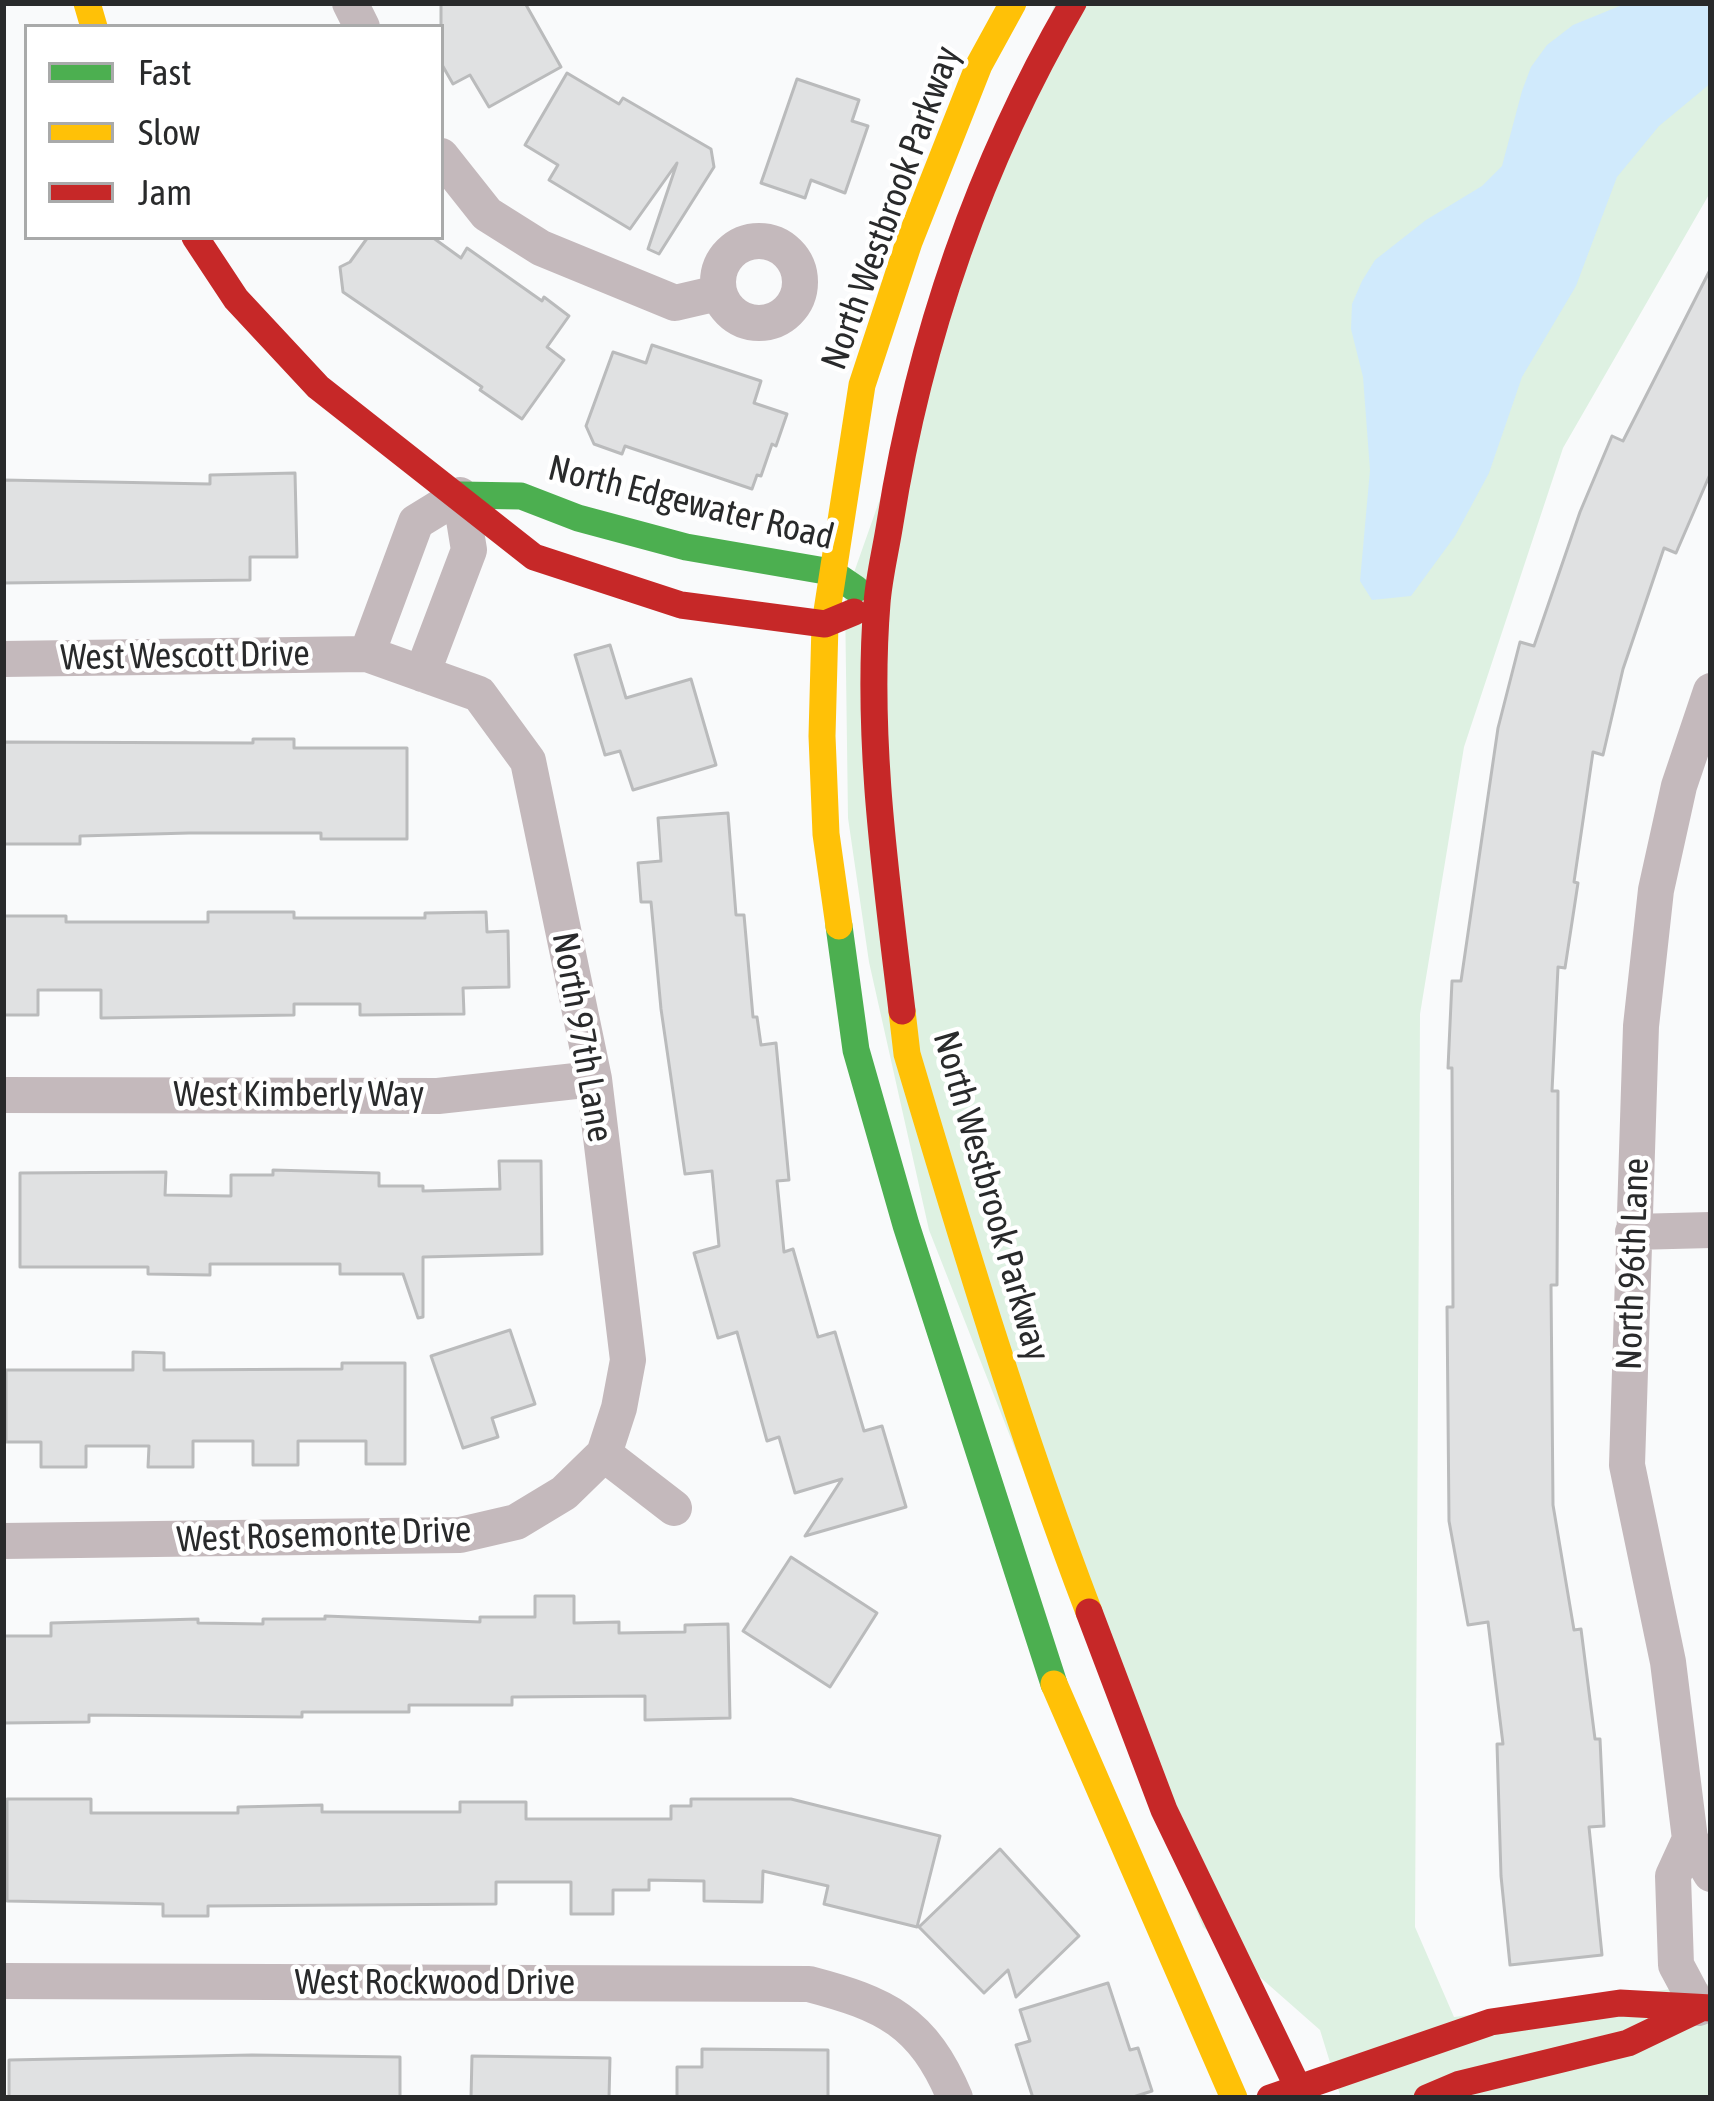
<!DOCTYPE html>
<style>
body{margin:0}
#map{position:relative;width:1714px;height:2101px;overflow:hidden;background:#f9fafb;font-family:"Asap Condensed",sans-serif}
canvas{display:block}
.frame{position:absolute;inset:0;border:6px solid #292a2b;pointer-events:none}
.legend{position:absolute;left:24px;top:24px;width:420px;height:216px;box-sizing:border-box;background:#fff;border:3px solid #a9aaaa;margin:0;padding:15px 21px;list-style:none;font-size:36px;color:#292a2b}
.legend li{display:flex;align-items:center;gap:24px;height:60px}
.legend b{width:60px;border:3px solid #a9aaaa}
</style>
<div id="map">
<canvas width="1714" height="2101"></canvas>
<div class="frame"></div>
<ul class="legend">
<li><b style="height:15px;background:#4caf50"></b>Fast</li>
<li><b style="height:15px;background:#ffc107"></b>Slow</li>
<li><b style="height:15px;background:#c62828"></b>Jam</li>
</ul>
</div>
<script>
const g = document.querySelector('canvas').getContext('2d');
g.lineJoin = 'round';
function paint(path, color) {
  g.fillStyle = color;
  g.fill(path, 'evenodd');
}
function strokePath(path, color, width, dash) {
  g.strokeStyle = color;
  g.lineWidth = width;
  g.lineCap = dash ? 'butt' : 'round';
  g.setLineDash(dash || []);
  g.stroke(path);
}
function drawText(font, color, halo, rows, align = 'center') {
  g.font = font + ' "Asap Condensed",sans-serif';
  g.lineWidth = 9;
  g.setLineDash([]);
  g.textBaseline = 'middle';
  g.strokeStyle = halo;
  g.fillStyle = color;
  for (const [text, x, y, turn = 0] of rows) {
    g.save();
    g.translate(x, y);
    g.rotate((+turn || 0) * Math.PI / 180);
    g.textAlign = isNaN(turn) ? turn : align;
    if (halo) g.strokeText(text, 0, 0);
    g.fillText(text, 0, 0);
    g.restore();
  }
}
const green = new Path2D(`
 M 1055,3 L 1711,3 L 1711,191 L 1563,448 L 1464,747 L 1420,1014 L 1415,1927 L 1454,2017 L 1711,1984 L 1711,2098 L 1341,2098 L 1320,2030 L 1203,1927 L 929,1230 L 869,962 L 848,818 L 845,598 Z`);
const water = new Path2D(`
 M 1627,3 L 1711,3 L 1711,83 L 1659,126 L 1617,177 L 1576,286 L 1522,377 L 1489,473 L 1455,536 L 1411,596 L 1372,600 L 1360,581 L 1370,470 L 1363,377 L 1351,329 L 1352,304 L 1362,281 L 1375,260 L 1426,220 L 1482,186 L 1502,166 L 1522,91 L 1531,67 L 1547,45 L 1573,25 Z`);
const building = new Path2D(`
 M 441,3 L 525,3 L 561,67 L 489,107 L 470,75 L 453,84 L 441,63 Z
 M 567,73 L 619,104 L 623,98 L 711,149 L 714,167 L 659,254 L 648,249 L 677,163 L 630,229 L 549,180 L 558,165 L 525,145 Z
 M 797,79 L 859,100 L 852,121 L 868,126 L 845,193 L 811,180 L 805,198 L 761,183 Z
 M 368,237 L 432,237 L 461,258 L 467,248 L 542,301 L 544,297 L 569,316 L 547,347 L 564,360 L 522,419 L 480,390 L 482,387 L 343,292 L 340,267 L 350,262 Z
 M 1711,268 L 1711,472 L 1676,553 L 1664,548 L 1623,669 L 1603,755 L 1593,752 L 1574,882 L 1578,883 L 1565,968 L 1558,967 L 1552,1091 L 1558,1091 L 1557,1285 L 1551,1285 L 1553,1505 L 1574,1630 L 1581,1629 L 1595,1739 L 1600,1739 L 1604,1826 L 1589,1827 L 1602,1955 L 1510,1965 L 1501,1876 L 1497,1744 L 1503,1744 L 1488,1622 L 1468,1625 L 1449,1521 L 1447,1307 L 1453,1307 L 1452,1068 L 1448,1068 L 1452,981 L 1461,981 L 1498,728 L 1520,642 L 1534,646 L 1580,512 L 1612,436 L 1623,441 Z
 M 652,345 L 761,381 L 754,403 L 787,414 L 776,446 L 772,444 L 761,476 L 757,475 L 752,489 L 625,446 L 622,454 L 594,444 L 586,426 L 613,352 L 646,363 Z
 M 295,473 L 297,557 L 250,557 L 250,580 L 3,583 L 3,480 L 210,484 L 210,475 Z
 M 610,645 L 626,698 L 691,679 L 716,765 L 633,790 L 620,751 L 605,755 L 575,655 Z
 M 253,739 L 294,739 L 294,748 L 407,748 L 407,839 L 321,839 L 321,833 L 189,833 L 80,836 L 80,844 L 3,844 L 3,742 L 253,743 Z
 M 728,813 L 736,915 L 744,915 L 753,1017 L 757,1017 L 761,1045 L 776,1043 L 789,1180 L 777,1181 L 784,1252 L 793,1249 L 818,1337 L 835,1332 L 864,1431 L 882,1426 L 906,1507 L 805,1536 L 842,1479 L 795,1493 L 779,1437 L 767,1441 L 737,1332 L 718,1338 L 694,1253 L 719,1246 L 712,1171 L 685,1174 L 661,1009 L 651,902 L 641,902 L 638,863 L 661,861 L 658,818 Z
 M 208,912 L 294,912 L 294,918 L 425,918 L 425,913 L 486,912 L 487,932 L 508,931 L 509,987 L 463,988 L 464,1014 L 360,1015 L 360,1004 L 294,1004 L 294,1015 L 101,1018 L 101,990 L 38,990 L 38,1015 L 3,1015 L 3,916 L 66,916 L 66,922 L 208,922 Z
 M 499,1161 L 541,1161 L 542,1254 L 423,1257 L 423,1317 L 418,1318 L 403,1274 L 340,1274 L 340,1264 L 210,1264 L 210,1275 L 148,1274 L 148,1267 L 20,1267 L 20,1173 L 166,1172 L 165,1195 L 231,1196 L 231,1175 L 273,1175 L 273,1170 L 379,1173 L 379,1186 L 423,1186 L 423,1191 L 500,1189 Z
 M 510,1330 L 535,1404 L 492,1418 L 498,1437 L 463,1448 L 431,1356 Z
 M 133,1352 L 164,1353 L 164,1370 L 342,1369 L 342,1363 L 405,1363 L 405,1464 L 366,1464 L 366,1441 L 298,1441 L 298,1465 L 253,1465 L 253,1441 L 193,1441 L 193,1467 L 148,1467 L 149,1446 L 86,1446 L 86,1467 L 41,1467 L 41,1442 L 6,1442 L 6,1370 L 133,1370 Z
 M 791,1557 L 877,1613 L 830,1687 L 743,1631 Z
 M 535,1596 L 574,1596 L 574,1623 L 619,1622 L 619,1633 L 685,1632 L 685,1625 L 728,1624 L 730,1718 L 645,1720 L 645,1696 L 512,1697 L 512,1705 L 409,1705 L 409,1712 L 302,1712 L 302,1717 L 89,1715 L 89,1722 L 4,1723 L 4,1636 L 51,1636 L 51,1623 L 198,1619 L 198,1623 L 263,1624 L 263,1619 L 325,1619 L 325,1616 L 480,1622 L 480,1617 L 535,1617 Z
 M 7,1799 L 91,1799 L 91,1813 L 238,1813 L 238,1807 L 322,1805 L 322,1812 L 460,1812 L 460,1802 L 526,1802 L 526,1819 L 671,1819 L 671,1806 L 691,1806 L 691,1799 L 791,1799 L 940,1836 L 917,1927 L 824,1904 L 828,1886 L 763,1871 L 762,1902 L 704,1901 L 704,1881 L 649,1880 L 649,1890 L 613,1890 L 613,1914 L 571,1914 L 571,1882 L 496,1882 L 496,1904 L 208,1906 L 208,1916 L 163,1916 L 163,1904 L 7,1901 Z
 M 1000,1849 L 1079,1936 L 1016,1997 L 1008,1970 L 984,1993 L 919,1927 Z
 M 1108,1983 L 1130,2050 L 1138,2048 L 1152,2091 L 1130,2098 L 1033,2098 L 1016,2045 L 1030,2041 L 1020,2010 Z
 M 702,2049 L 828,2050 L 828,2098 L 677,2098 L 677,2067 L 702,2067 Z
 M 252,2055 L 400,2057 L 400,2098 L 9,2098 L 9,2060 Z
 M 472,2056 L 610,2058 L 609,2098 L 471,2098 Z`);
const street = new Path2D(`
 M 350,3 L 362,27
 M 441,156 L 487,214 L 541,248 L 675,303 L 718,293
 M718 282a41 41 0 1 1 82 0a41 41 0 1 1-82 0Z
 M 367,654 L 416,522 L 460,495 L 469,550 L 422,674
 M 3,659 L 367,654 L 479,694 L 528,761 L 594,1079 L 628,1360 L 619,1408 L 604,1454 L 564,1493 L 516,1522 L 460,1535 L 3,1541
 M 1711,691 L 1679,786 L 1656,890 L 1641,1026 L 1627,1465 L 1668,1662 L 1690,1839 L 1711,1874
 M 3,1095 L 438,1096 L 594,1079
 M 1633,1232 L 1711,1230
 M 604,1454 L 674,1508
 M 1690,1839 L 1673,1876 L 1676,1965 L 1699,2008
 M 3,1981 L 809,1984 C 885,2004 923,2021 955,2098`);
const fast = new Path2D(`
 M 460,495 L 521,496 L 578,518 L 686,547 L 831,572 L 856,589
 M 839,926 L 856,1050 L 906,1225 L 1054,1684`);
const slow = new Path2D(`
 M 87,3 L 94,27
 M 839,926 L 826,834 L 822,736 L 825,624 L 862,385 L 909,242 L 979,65 L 1013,3
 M 902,1011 L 907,1054 C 963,1242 1019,1429 1089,1612
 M 1054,1684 L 1234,2098`);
const jam = new Path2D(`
 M 195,237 L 236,299 L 318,387 L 534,557 L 681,605 L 825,624 L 854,612
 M 902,1011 C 886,877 866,739 877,603 C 879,577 886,549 890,523 C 919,340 980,163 1073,3
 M 1089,1612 L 1164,1810 L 1303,2098
 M 1270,2098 L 1491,2022 L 1620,2003 L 1711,2008
 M 1427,2098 L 1460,2084 L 1628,2043 L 1699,2009`);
const streetNames = [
 ["North Westbrook Parkway",891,208,-70],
 ["North Edgewater Road",691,503,14],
 ["West Wescott Drive",185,656,-1],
 ["North 97th Lane",582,1037,80],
 ["West Kimberly Way",299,1095],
 ["North Westbrook Parkway",991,1196,74],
 ["North 96th Lane",1633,1264,-88],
 ["West Rosemonte Drive",324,1535,-2],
 ["West Rockwood Drive",435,1983]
];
paint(green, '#def1e2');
paint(water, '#d0eafc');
paint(building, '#e0e1e2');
strokePath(building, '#babbbc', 3);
strokePath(street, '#c4b9bc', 36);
strokePath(fast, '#4caf50', 27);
strokePath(slow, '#ffc107', 27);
strokePath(jam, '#c62828', 27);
drawText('36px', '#292a2b', '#fff', streetNames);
</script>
